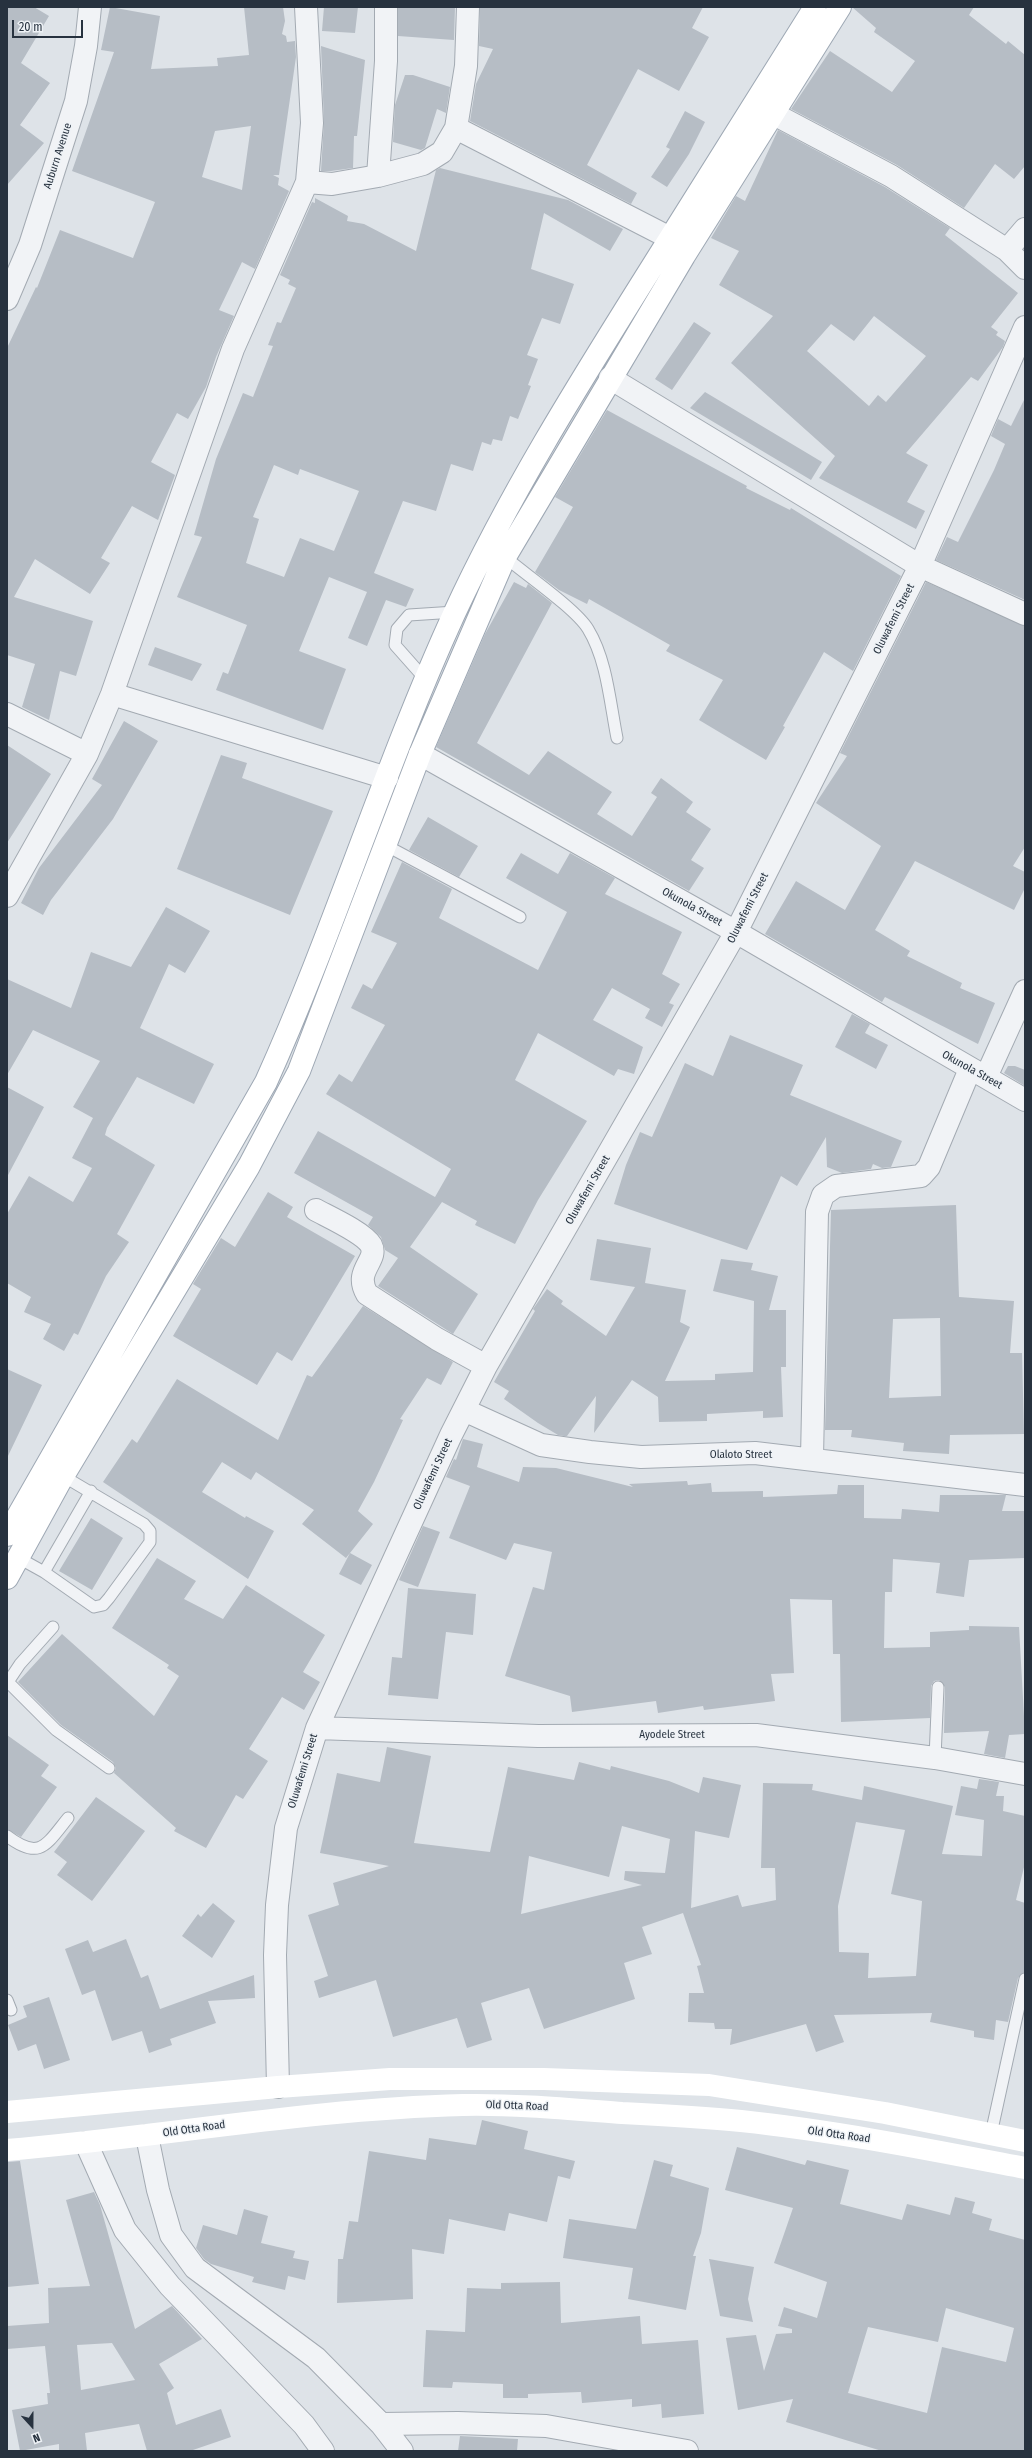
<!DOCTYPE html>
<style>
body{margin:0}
#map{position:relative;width:1032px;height:2458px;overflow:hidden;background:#dee3e8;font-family:"Fira Sans Condensed",sans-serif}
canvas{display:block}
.frame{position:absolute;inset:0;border:8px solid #27323f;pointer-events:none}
.north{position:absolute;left:12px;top:2406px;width:40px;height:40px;-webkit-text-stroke:3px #eef2f6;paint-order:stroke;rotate:159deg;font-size:11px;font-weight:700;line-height:16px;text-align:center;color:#27323f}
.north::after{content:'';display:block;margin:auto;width:14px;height:18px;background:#27323f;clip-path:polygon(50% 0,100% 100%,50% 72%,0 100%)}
.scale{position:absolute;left:12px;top:20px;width:71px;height:18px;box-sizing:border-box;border:2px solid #27323f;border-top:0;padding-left:5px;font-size:12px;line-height:14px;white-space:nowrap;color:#27323f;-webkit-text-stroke:3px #eef2f6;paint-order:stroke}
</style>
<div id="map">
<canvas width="1032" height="2458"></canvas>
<div class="frame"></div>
<div class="north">N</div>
<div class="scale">20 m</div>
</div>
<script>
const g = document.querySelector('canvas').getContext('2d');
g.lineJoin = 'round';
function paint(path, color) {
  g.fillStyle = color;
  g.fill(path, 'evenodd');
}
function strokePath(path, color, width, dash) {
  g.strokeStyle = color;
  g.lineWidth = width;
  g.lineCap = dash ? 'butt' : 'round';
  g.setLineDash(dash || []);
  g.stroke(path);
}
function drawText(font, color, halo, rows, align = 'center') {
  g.font = font + ' "Fira Sans Condensed",sans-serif';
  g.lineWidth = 3;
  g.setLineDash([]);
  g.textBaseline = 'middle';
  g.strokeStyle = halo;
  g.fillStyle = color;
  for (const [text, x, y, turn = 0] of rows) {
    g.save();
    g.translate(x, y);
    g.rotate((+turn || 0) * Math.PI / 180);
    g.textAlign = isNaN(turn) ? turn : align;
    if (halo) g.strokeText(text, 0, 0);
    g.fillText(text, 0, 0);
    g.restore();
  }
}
const building = new Path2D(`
 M 7,7 L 34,7 L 49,16 L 21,63 L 50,83 L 20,125 L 44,143 L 7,185 Z
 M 110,7 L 160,16 L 151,69 L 218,66 L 217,58 L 249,55 L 244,7 L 283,7 L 285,21 L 282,34 L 286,36 L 287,42 L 295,41 L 296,57 L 279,175 L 273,175 L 279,178 L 278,185 L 289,191 L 255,269 L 242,262 L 219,310 L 234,316 L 216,357 L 206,387 L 188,419 L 177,413 L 151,462 L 175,475 L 158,520 L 132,506 L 101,558 L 110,563 L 90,594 L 35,559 L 14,597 L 93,621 L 76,676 L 60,671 L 49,720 L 22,707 L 35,664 L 7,655 L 7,348 L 36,287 L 37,288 L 60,230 L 133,258 L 155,202 L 72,171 L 114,52 L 101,50 ZM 251,126 L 242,190 L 202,177 L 215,131 Z
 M 324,7 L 358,7 L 355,33 L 322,31 Z
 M 398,7 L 455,7 L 454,40 L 398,36 Z
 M 480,7 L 703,7 L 692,28 L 709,37 L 679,91 L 638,69 L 587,165 L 637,193 L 631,204 L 470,121 L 476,84 L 493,49 L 479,46 Z
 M 852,7 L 974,7 L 969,15 L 1006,44 L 1008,41 L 1025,55 L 1025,166 L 1014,179 L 995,164 L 964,208 L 897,165 L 791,109 L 830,51 L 892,92 L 915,61 L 874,32 L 876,28 Z
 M 321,46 L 365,60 L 357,136 L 354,136 L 353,168 L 331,171 L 321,171 L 324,122 Z
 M 405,75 L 413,75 L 450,87 L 446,113 L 437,109 L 425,148 L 421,150 L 393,142 L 395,105 Z
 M 685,111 L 705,122 L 689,154 L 667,187 L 651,177 L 670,149 L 666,147 Z
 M 778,130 L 885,187 L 950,228 L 945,235 L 1018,293 L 991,327 L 998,332 L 996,335 L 1005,341 L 1003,347 L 978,381 L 971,377 L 906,453 L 928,465 L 907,502 L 925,511 L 916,529 L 819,478 L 835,456 L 731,363 L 773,316 L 719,285 L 739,251 L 711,238 L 736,196 L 745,201 ZM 874,316 L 926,356 L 886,402 L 878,395 L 869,406 L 807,351 L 831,324 L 854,341 Z
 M 440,168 L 568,200 L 623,229 L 610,251 L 544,213 L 531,269 L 574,284 L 560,324 L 542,318 L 527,355 L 538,359 L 528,385 L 531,386 L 518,419 L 510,416 L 502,441 L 493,439 L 491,445 L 482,442 L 473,471 L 451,464 L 436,511 L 403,501 L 374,573 L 414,589 L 406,607 L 386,600 L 367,646 L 348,638 L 367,592 L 329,577 L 299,651 L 346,669 L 323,730 L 216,690 L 223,672 L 228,674 L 247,625 L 177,597 L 202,537 L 194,535 L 216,459 L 243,393 L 253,397 L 273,346 L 268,345 L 277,322 L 281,323 L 296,288 L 288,284 L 290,280 L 280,275 L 312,202 L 315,203 L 315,198 L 348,216 L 347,221 L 364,224 L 416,251 L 436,170 ZM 274,465 L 298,475 L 300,469 L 359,491 L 334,551 L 300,538 L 284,577 L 246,563 L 259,519 L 253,517 Z
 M 694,322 L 711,333 L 672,390 L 655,379 Z
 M 705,392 L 822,462 L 811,480 L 690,408 Z
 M 1025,398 L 1025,600 L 936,560 L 947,537 L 958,542 L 994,470 L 1005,444 L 991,436 L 998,419 L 1011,426 Z
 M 607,410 L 747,486 L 746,488 L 790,510 L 791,508 L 901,576 L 853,671 L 824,652 L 783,726 L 785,727 L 766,760 L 699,720 L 723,680 L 666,651 L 670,645 L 589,599 L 587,604 L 559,590 L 535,572 L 573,507 L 555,497 Z
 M 514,582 L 526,588 L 528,584 L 552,603 L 477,743 L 529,775 L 548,751 L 612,792 L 597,814 L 632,836 L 657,797 L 651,793 L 661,778 L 693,802 L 686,812 L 711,829 L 691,860 L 704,868 L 689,891 L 436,747 L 485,634 Z
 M 926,582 L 1025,626 L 1025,847 L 1013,866 L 1025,872 L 1025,888 L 1014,910 L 915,861 L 875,930 L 910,951 L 907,956 L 962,983 L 960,988 L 995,1003 L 978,1044 L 885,997 L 882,1002 L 765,934 L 796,881 L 845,910 L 881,846 L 816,803 L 847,756 L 840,753 Z
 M 155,647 L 202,664 L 192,681 L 148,665 Z
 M 124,721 L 158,741 L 113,819 L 51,900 L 43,915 L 21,903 L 39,868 L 102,785 L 92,779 Z
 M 7,745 L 51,774 L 7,843 Z
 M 221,755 L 247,763 L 242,778 L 333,811 L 290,915 L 177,869 Z
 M 428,817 L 478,846 L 459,877 L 409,850 Z
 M 521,853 L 558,874 L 570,853 L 615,878 L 605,894 L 682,932 L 662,974 L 680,984 L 669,1003 L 674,1005 L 662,1027 L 645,1018 L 650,1009 L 612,988 L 593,1020 L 643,1047 L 634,1074 L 618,1069 L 614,1076 L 538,1033 L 515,1080 L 587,1121 L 538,1200 L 515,1244 L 475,1225 L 477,1221 L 442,1202 L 410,1247 L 478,1294 L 453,1334 L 378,1286 L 398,1258 L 385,1250 L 381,1237 L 368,1225 L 373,1217 L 294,1173 L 318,1131 L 435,1197 L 451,1169 L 326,1094 L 339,1074 L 352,1082 L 385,1025 L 351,1008 L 363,984 L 372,989 L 397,943 L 371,932 L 402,862 L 452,889 L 439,918 L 538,970 L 567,912 L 506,878 Z
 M 166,907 L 210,931 L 185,973 L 169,964 L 140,1028 L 214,1064 L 194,1104 L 137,1077 L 107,1128 L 105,1135 L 155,1165 L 117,1234 L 129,1242 L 106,1276 L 78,1335 L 74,1333 L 64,1351 L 43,1339 L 51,1324 L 24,1312 L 31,1297 L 7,1283 L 7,1214 L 29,1176 L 73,1202 L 92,1168 L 72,1158 L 93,1118 L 73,1107 L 100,1061 L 33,1030 L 7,1075 L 7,979 L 71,1008 L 91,952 L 131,967 Z
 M 852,1014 L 870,1024 L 865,1033 L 888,1045 L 876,1069 L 835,1047 Z
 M 730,1035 L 803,1065 L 790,1095 L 902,1141 L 891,1167 L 882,1168 L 873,1164 L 871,1169 L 842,1173 L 827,1167 L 826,1137 L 797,1186 L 781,1176 L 747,1250 L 614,1204 L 626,1165 L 640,1132 L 652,1137 L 685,1063 L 713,1076 Z
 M 1008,1066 L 1015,1066 L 1025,1070 L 1025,1086 L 1004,1073 Z
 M 7,1087 L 44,1107 L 7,1177 Z
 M 268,1192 L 293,1207 L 287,1217 L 355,1256 L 292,1361 L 277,1352 L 257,1385 L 173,1336 L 201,1289 L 193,1284 L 221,1238 L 235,1247 Z
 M 956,1205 L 959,1297 L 1014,1301 L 1010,1353 L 1022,1353 L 1024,1434 L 950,1435 L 949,1454 L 903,1451 L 904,1443 L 851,1437 L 852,1430 L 825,1430 L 831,1210 ZM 940,1318 L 941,1396 L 889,1398 L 893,1319 Z
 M 597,1239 L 651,1248 L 645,1283 L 686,1290 L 680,1322 L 690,1327 L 665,1381 L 715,1380 L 715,1374 L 753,1372 L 754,1301 L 713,1291 L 721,1259 L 753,1263 L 751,1270 L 778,1276 L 769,1310 L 786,1310 L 786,1367 L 781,1367 L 783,1417 L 763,1418 L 763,1411 L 707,1414 L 707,1421 L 659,1422 L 658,1397 L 632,1380 L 594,1433 L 596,1396 L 567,1436 L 564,1436 L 558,1435 L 538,1423 L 504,1399 L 509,1391 L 494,1382 L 535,1311 L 533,1309 L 547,1289 L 563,1301 L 561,1304 L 606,1336 L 635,1287 L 590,1280 Z
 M 363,1306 L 453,1362 L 441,1385 L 427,1378 L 400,1419 L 403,1420 L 374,1482 L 358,1511 L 373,1524 L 346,1558 L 302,1524 L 314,1510 L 256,1472 L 251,1480 L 222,1462 L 202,1492 L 245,1518 L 246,1516 L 274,1531 L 248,1579 L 103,1482 L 132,1439 L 137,1443 L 177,1379 L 278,1440 L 307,1375 L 312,1377 Z
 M 7,1369 L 42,1385 L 7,1458 Z
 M 463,1439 L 483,1444 L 477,1467 L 519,1482 L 523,1467 L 556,1468 L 633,1487 L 629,1484 L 687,1481 L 688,1485 L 711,1483 L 712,1492 L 763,1491 L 763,1497 L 837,1494 L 838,1485 L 864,1485 L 864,1518 L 901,1519 L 902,1509 L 939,1512 L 940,1495 L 1006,1495 L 1002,1511 L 1025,1511 L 1025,1558 L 969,1560 L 964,1597 L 936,1593 L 940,1563 L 893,1559 L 892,1592 L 885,1592 L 884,1648 L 930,1647 L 930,1632 L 969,1630 L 969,1626 L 1019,1627 L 1025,1734 L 1009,1735 L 1005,1758 L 984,1754 L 989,1731 L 944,1733 L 945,1687 L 939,1680 L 934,1681 L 931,1686 L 930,1718 L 841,1722 L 840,1654 L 833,1654 L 832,1600 L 790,1599 L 794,1673 L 771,1674 L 775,1701 L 704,1710 L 703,1706 L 658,1713 L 656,1701 L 572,1712 L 570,1696 L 505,1676 L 533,1587 L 544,1590 L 552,1552 L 514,1543 L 506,1560 L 449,1538 L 470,1486 L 446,1477 L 454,1459 L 456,1460 Z
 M 91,1518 L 123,1538 L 92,1590 L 59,1571 Z
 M 423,1526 L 440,1532 L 418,1587 L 399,1580 Z
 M 350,1553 L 372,1565 L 361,1585 L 339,1574 Z
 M 157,1558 L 196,1581 L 184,1599 L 223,1619 L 246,1585 L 325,1635 L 303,1672 L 320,1682 L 304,1710 L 282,1697 L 249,1749 L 268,1761 L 243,1799 L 236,1795 L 206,1848 L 174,1831 L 176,1828 L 114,1773 L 116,1768 L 113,1762 L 61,1725 L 18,1682 L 62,1634 L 154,1716 L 179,1676 L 167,1668 L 169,1665 L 112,1628 Z
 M 408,1588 L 476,1594 L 473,1635 L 446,1632 L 438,1699 L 388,1695 L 392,1657 L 402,1658 Z
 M 7,1735 L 49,1765 L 41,1776 L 57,1787 L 21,1837 L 7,1829 Z
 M 387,1747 L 431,1756 L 414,1843 L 490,1852 L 508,1767 L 574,1780 L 579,1762 L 610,1770 L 611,1766 L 669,1781 L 699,1793 L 703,1777 L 741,1785 L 729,1838 L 695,1831 L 691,1908 L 738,1895 L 742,1907 L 776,1900 L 775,1868 L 761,1868 L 763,1783 L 813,1784 L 812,1790 L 862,1800 L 864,1786 L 953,1806 L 942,1854 L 982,1856 L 984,1820 L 955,1815 L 961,1786 L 977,1789 L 979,1779 L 999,1782 L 996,1796 L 1004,1796 L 1003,1811 L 1025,1816 L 1025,1863 L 1016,1900 L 1025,1903 L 1025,1972 L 1018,1978 L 1008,2022 L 996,2020 L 994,2040 L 974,2037 L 974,2031 L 930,2022 L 932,2013 L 834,2015 L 844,2042 L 816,2052 L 806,2024 L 730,2045 L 732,2029 L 715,2029 L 714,2023 L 688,2022 L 689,1993 L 704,1993 L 697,1966 L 701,1965 L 683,1913 L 642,1927 L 652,1954 L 624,1963 L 635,1999 L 544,2029 L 529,1988 L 481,2003 L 492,2040 L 467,2048 L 457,2018 L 393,2037 L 376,1980 L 319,1998 L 314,1981 L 328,1976 L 308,1915 L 339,1905 L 333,1883 L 389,1866 L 320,1853 L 337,1773 L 380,1782 ZM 856,1822 L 905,1830 L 891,1894 L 922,1901 L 916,1976 L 868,1978 L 869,1953 L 839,1952 L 838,1906 ZM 622,1826 L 670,1839 L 665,1873 L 625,1871 L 624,1880 L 642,1885 L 521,1914 L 529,1856 L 609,1877 Z
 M 96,1797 L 145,1831 L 92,1901 L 57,1875 L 67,1862 L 54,1852 Z
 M 213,1903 L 235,1921 L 212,1958 L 182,1936 L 198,1914 L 201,1917 Z
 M 126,1939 L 141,1978 L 148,1975 L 160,2009 L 254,1975 L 255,1998 L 208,2001 L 216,2023 L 170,2039 L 172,2045 L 149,2053 L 142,2031 L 112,2041 L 95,1990 L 82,1995 L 65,1949 L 88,1940 L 93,1952 Z
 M 49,1997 L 70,2060 L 44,2069 L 36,2044 L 18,2051 L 8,2025 L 27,2017 L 23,2006 Z
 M 482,2120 L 528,2131 L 524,2149 L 575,2161 L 570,2179 L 558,2176 L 547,2222 L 509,2213 L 505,2231 L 449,2219 L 444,2254 L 412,2249 L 413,2299 L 337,2303 L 338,2259 L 343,2259 L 349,2221 L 358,2222 L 369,2151 L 426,2160 L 429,2138 L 476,2145 Z
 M 737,2147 L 805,2165 L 807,2160 L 849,2170 L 840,2204 L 902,2220 L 907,2204 L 950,2215 L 955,2197 L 975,2202 L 972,2213 L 992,2219 L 989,2230 L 1025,2240 L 1025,2451 L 882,2451 L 786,2422 L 793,2399 L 738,2410 L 726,2338 L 756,2335 L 764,2371 L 776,2334 L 792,2333 L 792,2329 L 778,2326 L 784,2307 L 817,2318 L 827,2282 L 774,2263 L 793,2208 L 725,2190 ZM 946,2308 L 1014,2328 L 1006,2362 L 942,2347 L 927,2413 L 848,2393 L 868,2327 L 938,2342 Z
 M 654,2160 L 673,2165 L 670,2176 L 709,2188 L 701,2233 L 693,2256 L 696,2256 L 686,2310 L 628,2299 L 633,2268 L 563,2258 L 569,2219 L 636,2229 Z
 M 20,2161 L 39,2284 L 7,2287 L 7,2162 Z
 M 94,2192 L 100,2205 L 135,2329 L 172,2306 L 202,2339 L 159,2364 L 174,2388 L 167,2393 L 176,2425 L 221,2409 L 231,2437 L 190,2451 L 147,2451 L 139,2424 L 85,2433 L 87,2451 L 59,2451 L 59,2444 L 20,2451 L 12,2410 L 48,2404 L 47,2393 L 50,2393 L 45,2346 L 7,2349 L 7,2326 L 49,2323 L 48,2288 L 90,2286 L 66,2200 ZM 112,2343 L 135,2380 L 81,2390 L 77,2345 Z
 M 244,2209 L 268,2216 L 261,2243 L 295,2251 L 293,2258 L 309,2261 L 305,2280 L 288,2276 L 285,2290 L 252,2282 L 254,2277 L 211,2264 L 204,2259 L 196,2248 L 203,2225 L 237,2235 Z
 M 709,2259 L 754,2267 L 748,2299 L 753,2322 L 720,2316 Z
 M 560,2282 L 561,2323 L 640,2316 L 642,2344 L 698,2340 L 704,2414 L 662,2418 L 661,2404 L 632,2407 L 632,2399 L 582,2403 L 581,2392 L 528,2394 L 528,2398 L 503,2398 L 503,2384 L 453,2382 L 452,2388 L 423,2387 L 426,2330 L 465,2332 L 467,2288 L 501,2289 L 501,2283 Z
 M 460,2436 L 518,2439 L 517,2451 L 458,2451 Z`);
const lane = new Path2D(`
 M 505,557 C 525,574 576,609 588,629 C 607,660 610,703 617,738
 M 426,680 L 395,645 L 397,629 L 409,615 L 455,612
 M 385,845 L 520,917
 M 17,1557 L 44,1572 L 94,1607 L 103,1605 L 109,1598 L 150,1542 L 150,1531 L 144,1524 L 63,1476
 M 44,1572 L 91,1491
 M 7,1681 L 56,1730 L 109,1768
 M 8,1682 L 20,1664 L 53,1627
 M 935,1758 L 938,1687
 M 7,1836 C 40,1861 46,1845 68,1818
 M 7,2000 L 11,2010
 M 991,2134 L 1025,1979`);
const street = new Path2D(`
 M 306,7 L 312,123 L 307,182
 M 772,113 L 891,176 L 1007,250 L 1025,268
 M 456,128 L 466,66 L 468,7
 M 378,176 L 386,61 L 386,7
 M 1007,250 L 1025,229
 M 7,299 L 30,245 L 76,101 L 86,46 L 90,7
 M 610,378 L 920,566 L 1025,614
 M 112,694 L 387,778
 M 7,714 L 87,754
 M 420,754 L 736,932 L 1025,1100
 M 7,896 L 87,754 L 112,694 L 233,349 L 307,182 L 332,184 L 378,176 L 423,164 L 442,152 L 456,128 L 670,238
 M 986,1077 L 1025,991
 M 316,1210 C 329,1217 364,1233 371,1245 C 379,1261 353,1270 367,1294 L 437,1339 L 486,1366
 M 464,1410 L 541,1445 L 590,1452 L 641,1457 L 755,1453 L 1025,1485
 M 812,1458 L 817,1212 L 823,1195 L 836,1186 L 921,1176 L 929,1167 L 970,1069
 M 317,1728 L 538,1736 L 756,1735 L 935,1758 L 1025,1774
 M 278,2087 L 275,1955 L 277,1905 L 286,1828 L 317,1728 L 451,1435 L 486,1366 L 736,932 L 920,566 L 1025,327
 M 147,2136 L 158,2190 L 171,2235 L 195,2268 L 316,2358 L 381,2424 L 402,2451
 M 86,2143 L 125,2230 L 170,2286 L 304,2425 L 323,2451
 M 381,2424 L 458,2423 L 546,2426 L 687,2451`);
const secondary = new Path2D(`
 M 7,2112 L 278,2087 L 390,2079 L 544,2079 L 709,2085 L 885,2113 L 1025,2141
 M 7,2150 C 159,2137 310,2109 463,2105 C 516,2104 569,2109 622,2113 C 662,2115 701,2117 741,2121 C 836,2131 931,2150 1025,2168`);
const primary = new Path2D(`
 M 7,1535 L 266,1082 C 335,929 384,767 454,614 C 509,495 578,385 647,275 C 703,186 759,97 815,7
 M 7,1578 L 63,1476 L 249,1166 L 299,1071 L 420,754 L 505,557 L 684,256 L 840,7`);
const streetNames = [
 ["Auburn Avenue",58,156,-72],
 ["Oluwafemi Street",894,619,-63],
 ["Okunola Street",692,907,29],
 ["Oluwafemi Street",748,908,-63],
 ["Okunola Street",972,1070,29],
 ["Oluwafemi Street",588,1190,-60],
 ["Olaloto Street",741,1455],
 ["Oluwafemi Street",433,1474,-65],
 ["Ayodele Street",672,1735],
 ["Oluwafemi Street",303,1771,-73],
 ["Old Otta Road",517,2106,2],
 ["Old Otta Road",194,2129,-8],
 ["Old Otta Road",839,2135,8]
];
paint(building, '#b6bdc5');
strokePath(lane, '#a3aab2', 13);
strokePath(street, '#a3aab2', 24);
strokePath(primary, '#9ea8b4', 24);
strokePath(lane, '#f1f3f6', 11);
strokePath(street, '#f1f3f6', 22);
strokePath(secondary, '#fff', 22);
strokePath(primary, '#fff', 22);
drawText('11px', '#27323f', '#eef2f6', streetNames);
</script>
